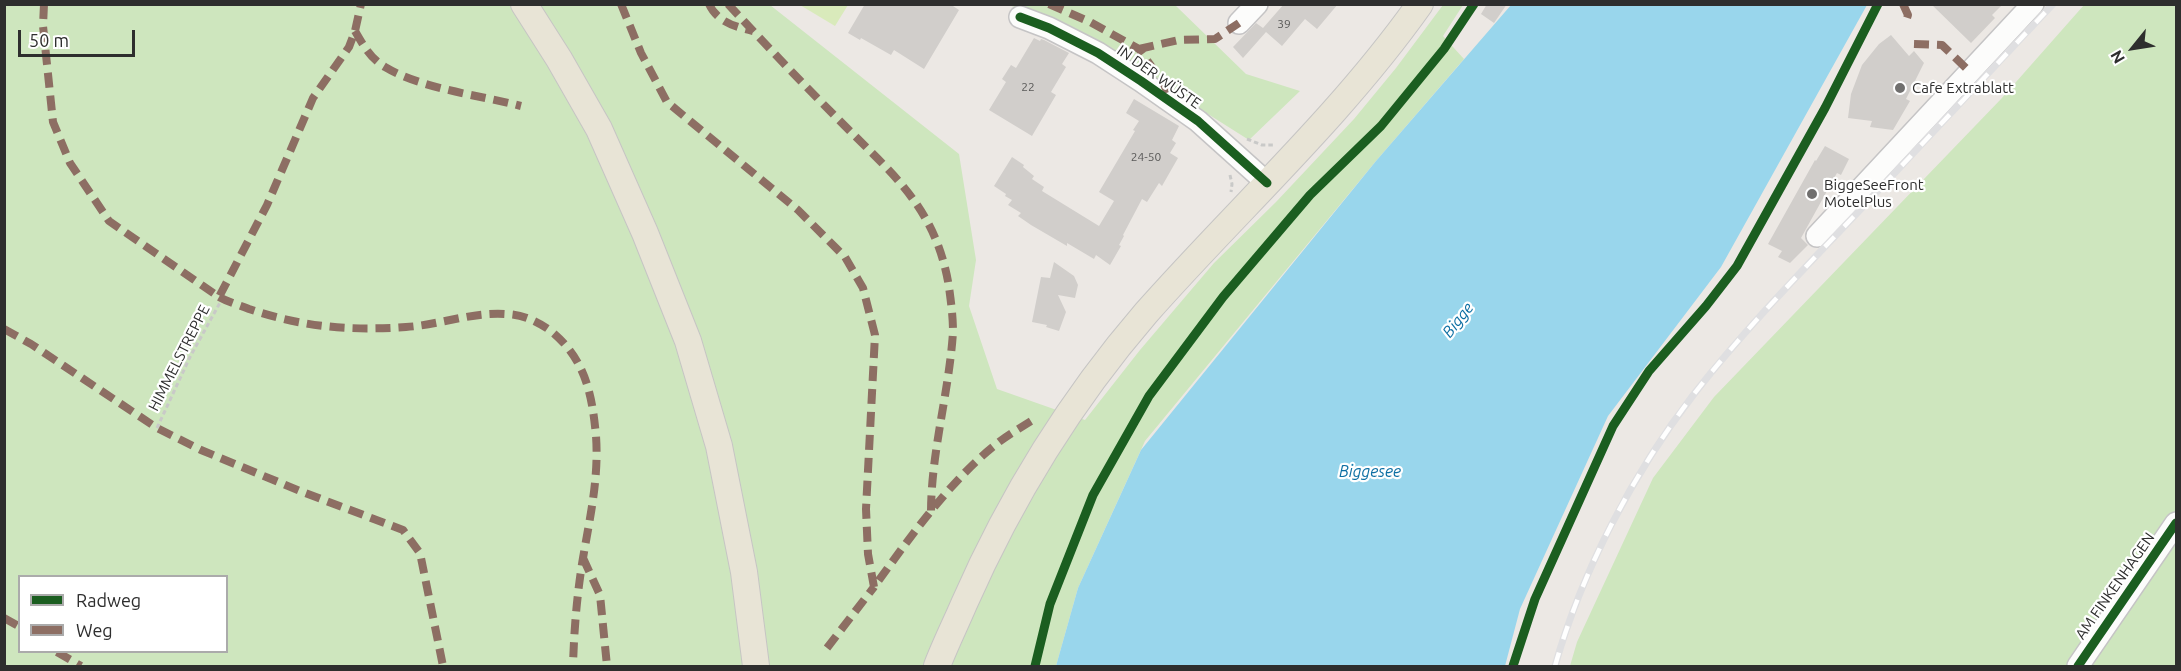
<!DOCTYPE html>
<meta charset="utf-8">
<style>
body{margin:0}
#map{position:relative;width:2181px;height:671px;overflow:hidden;background:#ece8e4;font-family:Ubuntu,sans-serif}
canvas{display:block}
.frame{position:absolute;inset:0;border:6px solid #2e2e2e;pointer-events:none}
.legend{position:absolute;left:18px;top:575px;width:210px;height:78px;box-sizing:border-box;background:#fff;border:2px solid #ababab;margin:0;padding:8px 10px;list-style:none;font-size:18px;color:#2e2e2e}
.legend li{display:flex;align-items:center;gap:12px;height:30px}
.legend b{width:30px;border:2px solid #ababab}
.north{position:absolute;left:2103px;top:18px;width:60px;height:60px;-webkit-text-stroke:4px #fff;paint-order:stroke;rotate:240deg;font-size:16px;font-weight:700;line-height:24px;text-align:center;color:#2e2e2e}
.north::after{content:'';display:block;margin:auto;width:21px;height:27px;background:#2e2e2e;clip-path:polygon(50% 0,100% 100%,50% 72%,0 100%)}
.scale{position:absolute;left:18px;top:30px;width:117px;height:27px;box-sizing:border-box;border:3px solid #2e2e2e;border-top:0;padding-left:8px;font-size:18px;line-height:21px;white-space:nowrap;color:#2e2e2e;-webkit-text-stroke:4px #fff;paint-order:stroke}
</style>
<div id="map">
<canvas width="2181" height="671"></canvas>
<div class="frame"></div>
<ul class="legend">
<li><b style="height:8px;background:#1b5e20"></b>Radweg</li>
<li><b style="height:8px;background:#8d6e63"></b>Weg</li>
</ul>
<div class="north">N</div>
<div class="scale">50 m</div>
</div>
<script>
const g = document.querySelector('canvas').getContext('2d');
g.lineJoin = 'round';
function paint(path, color) {
  g.fillStyle = color;
  g.fill(path, 'evenodd');
}
function strokePath(path, color, width, dash) {
  g.strokeStyle = color;
  g.lineWidth = width;
  g.lineCap = dash ? 'butt' : 'round';
  g.setLineDash(dash || []);
  g.stroke(path);
}
function drawText(font, color, halo, rows, align = 'center') {
  g.font = font + ' Ubuntu,sans-serif';
  g.lineWidth = 4.5;
  g.setLineDash([]);
  g.textBaseline = 'middle';
  g.strokeStyle = halo;
  g.fillStyle = color;
  for (const [text, x, y, turn = 0] of rows) {
    g.save();
    g.translate(x, y);
    g.rotate((+turn || 0) * Math.PI / 180);
    g.textAlign = isNaN(turn) ? turn : align;
    if (halo) g.strokeText(text, 0, 0);
    g.fillText(text, 0, 0);
    g.restore();
  }
}
const green = new Path2D(`
 M 4,5 L 770,5 L 959,154 L 976,260 L 969,306 L 997,389 L 1085,420 L 1140,350 L 1214,263 L 1276,202 L 1354,119 L 1396,68 L 1443,5 L 1463,5 L 1443,36 L 1464,59 L 1376,161 L 1145,441 L 1078,588 L 1056,666 L 5,666 ZM 20,576 L 226,576 L 226,652 L 20,652 Z
 M 1009,5 L 1175,5 L 1246,74 L 1300,91 L 1249,140 L 1072,28 Z
 M 2084,5 L 2176,5 L 2176,666 L 1570,666 L 1577,642 L 1653,478 L 1714,397 L 2001,99 Z`);
const pitch = new Path2D(`
 M 800,5 L 848,5 L 835,26 Z`);
const water = new Path2D(`
 M 1511,5 L 1867,5 L 1721,267 L 1608,416 L 1520,609 L 1505,666 L 1056,666 L 1078,588 L 1141,450 L 1376,161 Z`);
const building = new Path2D(`
 M 865,4 L 950,4 L 959,10 L 924,69 L 894,50 L 891,55 L 861,38 L 860,40 L 848,33 Z
 M 1284,4 L 1338,4 L 1317,29 L 1305,19 L 1282,46 L 1266,32 L 1243,58 L 1233,47 L 1256,23 L 1263,28 Z
 M 1487,4 L 1507,4 L 1494,23 L 1481,14 Z
 M 1931,4 L 2003,4 L 1992,15 L 1995,18 L 1971,43 Z
 M 1891,35 L 1909,56 L 1914,51 L 1924,63 L 1906,99 L 1910,101 L 1893,130 L 1870,127 L 1872,121 L 1848,118 L 1851,94 L 1862,65 L 1879,44 Z
 M 1034,38 L 1040,41 L 1041,39 L 1044,40 L 1069,53 L 1062,64 L 1066,67 L 1051,92 L 1056,95 L 1032,136 L 989,110 L 1006,82 L 1002,79 L 1011,65 L 1016,68 Z
 M 1134,99 L 1179,126 L 1172,140 L 1176,143 L 1170,153 L 1178,158 L 1162,186 L 1159,183 L 1147,202 L 1142,199 L 1123,235 L 1124,236 L 1119,245 L 1121,246 L 1110,265 L 1096,255 L 1094,259 L 1067,243 L 1067,246 L 1031,225 L 1018,216 L 1021,213 L 1008,205 L 1012,200 L 1005,196 L 1006,194 L 994,186 L 1012,157 L 1024,165 L 1023,167 L 1034,176 L 1032,179 L 1044,187 L 1042,191 L 1099,226 L 1114,201 L 1099,192 L 1135,131 L 1133,130 L 1139,121 L 1126,113 Z
 M 1825,146 L 1849,159 L 1841,175 L 1837,173 L 1801,238 L 1808,245 L 1790,263 L 1778,257 L 1782,251 L 1768,244 L 1815,160 L 1816,161 Z
 M 1054,262 L 1074,276 L 1078,285 L 1075,298 L 1058,295 L 1066,312 L 1059,331 L 1046,327 L 1047,325 L 1032,322 L 1041,277 L 1050,278 Z`);
const path = new Path2D(`
 M 1247,139 L 1262,145 L 1274,145
 M 1230,175 L 1232,184 L 1231,192
 M 157,428 L 190,357 L 222,299`);
const minor = new Path2D(`
 M 1020,17 L 1049,28 L 1098,53 L 1141,81 L 1198,121 L 1267,183
 M 1239,23 L 1257,4
 M 1817,236 L 2033,4
 M 2078,666 L 2176,523`);
const major = new Path2D(`
 M 524,4 L 559,59 L 599,129 L 645,233 L 688,341 L 719,446 L 744,572 L 756,666
 M 937,666 C 945,645 955,625 964,604 C 1010,499 1071,400 1146,313 C 1237,210 1340,117 1420,4`);
const rail = new Path2D(`
 M 1555,666 C 1582,571 1633,473 1694,394 C 1744,330 1802,271 1858,212 C 1923,143 1988,74 2053,4`);
const quiet = new Path2D(`
 M 44,4 L 43,26 L 53,122 L 70,163 L 109,221 L 219,297 L 267,205 L 313,98 L 349,47 L 355,31 L 361,4
 M 621,4 L 641,53 L 667,102 L 798,210 L 845,257 L 863,288 L 875,335 L 866,509 L 868,554 L 874,587 C 908,540 949,482 994,446 C 1007,435 1022,427 1036,418
 M 709,4 C 717,22 736,27 753,31
 M 728,4 C 764,43 801,82 839,120 C 892,174 936,207 949,287 C 951,302 953,317 953,332 C 949,393 931,452 931,513
 M 1049,4 L 1090,22 L 1139,49 L 1164,84 L 1170,100
 M 1903,4 L 1908,15 L 1905,24
 M 355,31 C 363,45 371,59 385,67 C 422,89 479,95 521,106
 M 1914,44 L 1942,45 L 1970,72
 M 1139,49 L 1179,40 L 1215,39 L 1239,23
 M 219,297 C 228,302 239,305 249,309 C 302,327 350,331 406,327 C 439,325 471,312 505,314 C 522,314 537,321 551,331 C 585,359 592,393 596,436 C 599,478 590,517 583,558 C 577,594 574,630 573,666
 M 4,329 L 31,344 L 157,428 L 201,450 L 300,491 L 403,530 L 420,553 L 443,666
 M 583,558 L 600,595 L 607,666
 M 4,618 L 20,627
 M 827,648 L 874,587
 M 57,652 L 81,666`);
const cycleway = new Path2D(`
 M 1020,17 L 1049,28 L 1098,53 L 1141,81 L 1198,121 L 1267,183
 M 1035,666 L 1050,604 L 1093,495 L 1149,396 L 1223,297 L 1310,195 L 1381,126 L 1444,49 L 1474,4
 M 1513,666 L 1535,599 L 1613,426 L 1649,371 L 1706,306 L 1737,266 L 1825,108 L 1878,4
 M 2078,666 L 2176,523`);
const markers = [
 [1900,88,6,"#706f6e"],
 [1812,194,6,"#706f6e"]
];
const numberNames = [
 ["39",1284,24],
 ["22",1028,87],
 ["24-50",1146,157]
];
const streetNames = [
 ["IN DER WÜSTE",1159,77,35],
 ["HIMMELSTREPPE",179,358,-63],
 ["AM FINKENHAGEN",2115,586,-55]
];
const poiNames = [
 ["Cafe Extrablatt",1912,88],
 ["BiggeSeeFront",1824,185],
 ["MotelPlus",1824,202]
];
const waterNames = [
 ["Bigge",1458,320,-52],
 ["Biggesee",1370,472]
];
paint(green, '#cee6be');
paint(pitch, '#d9eabb');
paint(water, '#99d6ec');
paint(building, '#d1cecb');
strokePath(minor, '#c5c4c5', 24);
strokePath(major, '#c6c5c4', 28);
strokePath(path, '#c9c9c8', 3, [4.5, 3]);
strokePath(minor, '#fcfcfb', 21);
strokePath(major, '#e8e4d6', 26);
strokePath(rail, '#dfdfe1', 7);
strokePath(rail, '#fff', 4.5, [14]);
strokePath(quiet, '#8d6e63', 8, [15, 8]);
strokePath(cycleway, '#1b5e20', 9);
for (const [x, y, r, color] of markers) {
  const dot = new Path2D();
  dot.arc(x, y, r, 0, 2 * Math.PI);
  g.fillStyle = color;
  g.fill(dot);
  strokePath(dot, '#fff', 2);
}
drawText('12px', '#585857', null, numberNames);
drawText('15px', '#2e2e2e', '#fff', streetNames);
drawText('15px', '#2e2e2e', '#fff', poiNames, 'left');
drawText('italic 16px', '#0d6fa3', '#fff', waterNames);
</script>
